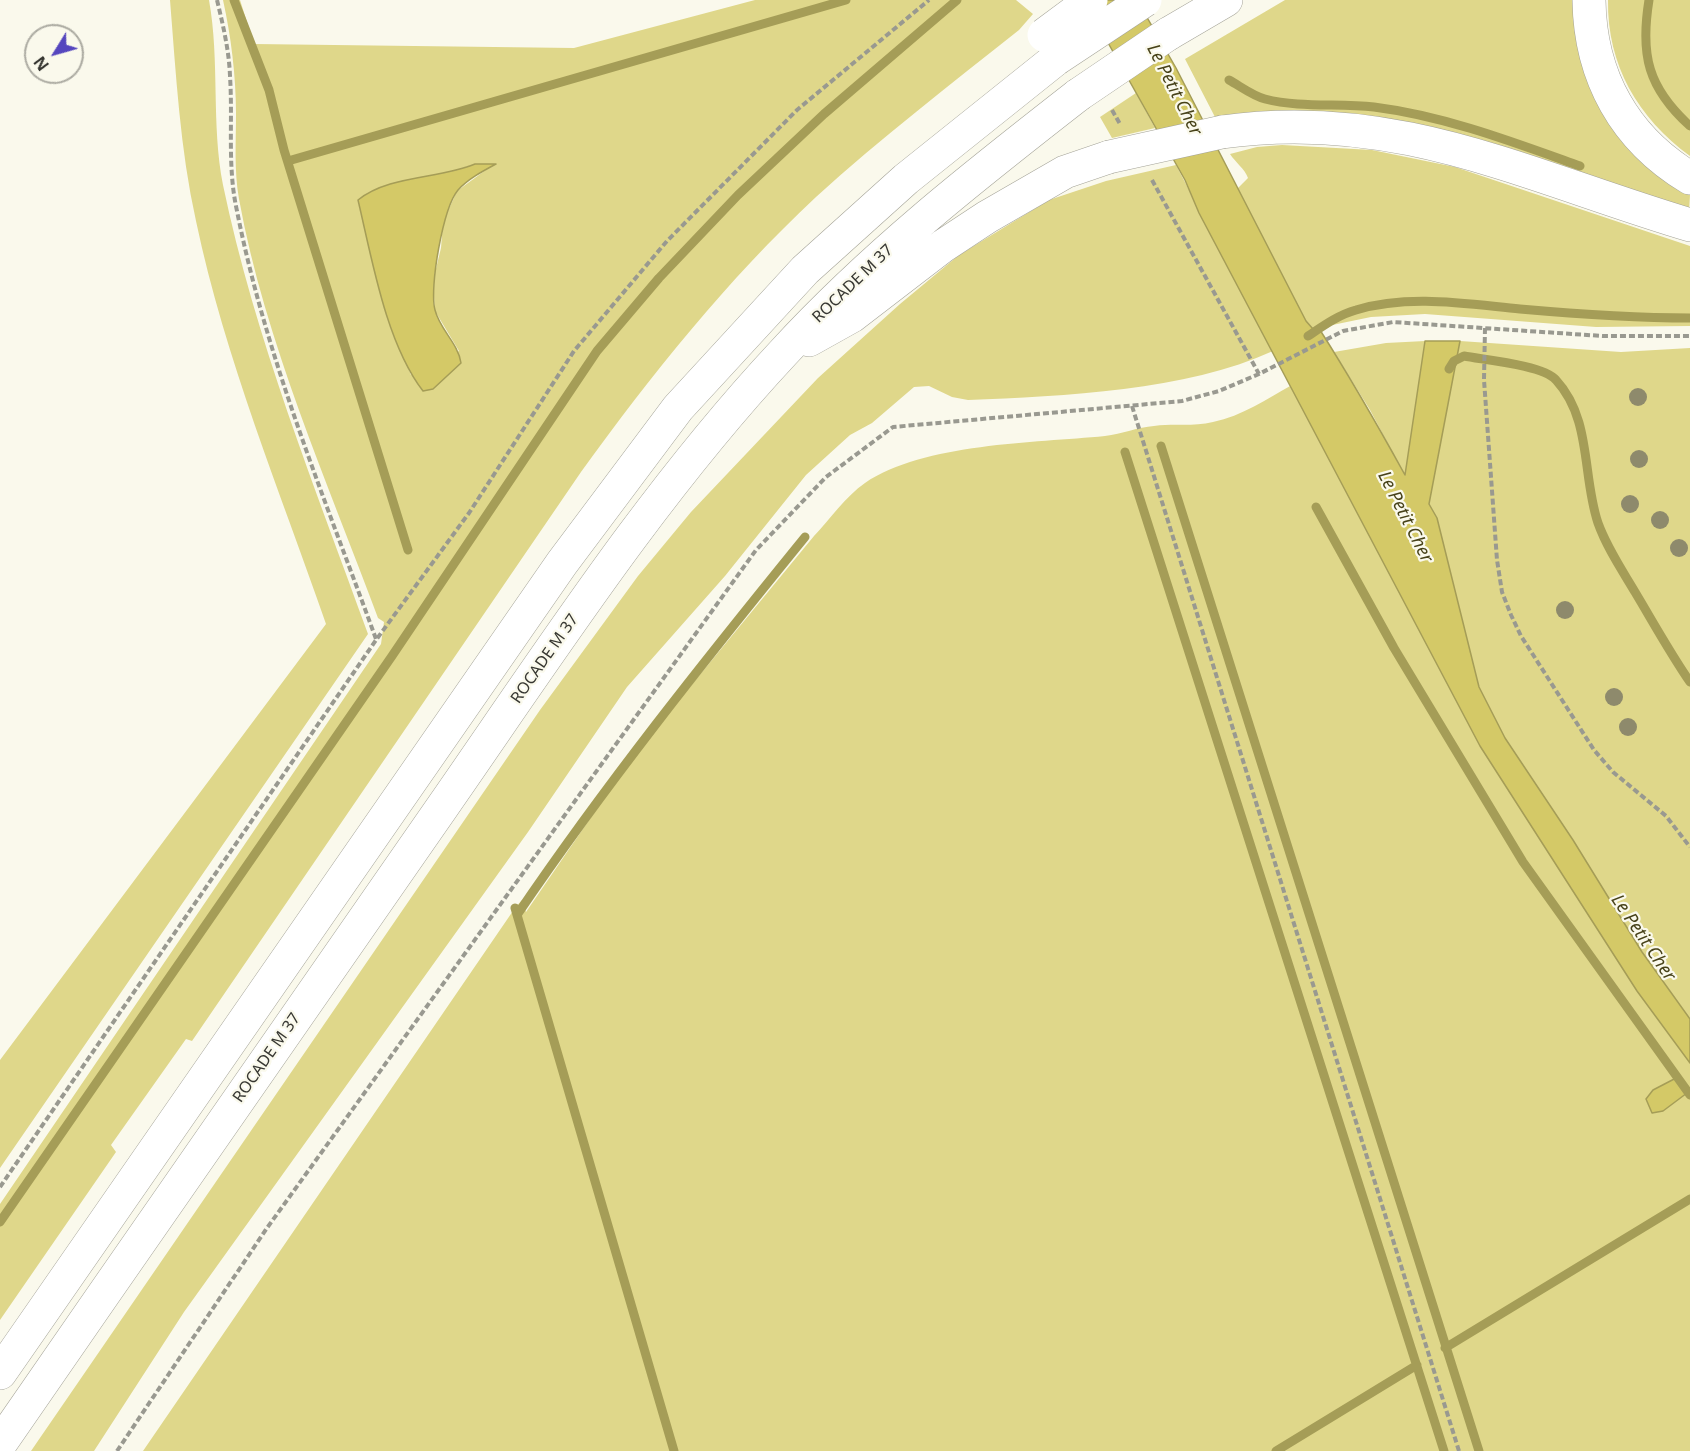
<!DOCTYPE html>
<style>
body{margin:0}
#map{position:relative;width:1690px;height:1451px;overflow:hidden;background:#faf9ec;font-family:"Noto Sans",sans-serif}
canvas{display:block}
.north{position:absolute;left:24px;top:24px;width:60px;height:60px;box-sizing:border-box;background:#faf9ec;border:2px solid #acaba2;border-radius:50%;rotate:233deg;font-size:16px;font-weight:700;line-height:24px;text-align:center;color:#373732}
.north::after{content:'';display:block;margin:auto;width:21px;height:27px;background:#5546be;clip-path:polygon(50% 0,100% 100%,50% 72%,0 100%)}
</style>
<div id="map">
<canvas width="1690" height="1451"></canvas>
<div class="north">N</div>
</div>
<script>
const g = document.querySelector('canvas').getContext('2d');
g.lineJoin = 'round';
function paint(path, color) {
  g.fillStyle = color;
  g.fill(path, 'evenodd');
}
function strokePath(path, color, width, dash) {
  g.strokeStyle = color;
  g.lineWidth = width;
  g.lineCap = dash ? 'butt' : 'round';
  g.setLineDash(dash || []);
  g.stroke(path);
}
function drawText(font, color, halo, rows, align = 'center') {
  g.font = font + ' "Noto Sans",sans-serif';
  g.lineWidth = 4.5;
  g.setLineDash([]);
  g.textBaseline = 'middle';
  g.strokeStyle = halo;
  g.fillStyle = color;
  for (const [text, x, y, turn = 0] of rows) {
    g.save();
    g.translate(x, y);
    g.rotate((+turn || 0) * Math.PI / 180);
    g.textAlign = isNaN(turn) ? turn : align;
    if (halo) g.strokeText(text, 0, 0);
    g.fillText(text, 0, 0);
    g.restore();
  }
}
const green = new Path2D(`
 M 170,0 L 209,0 C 220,61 211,124 223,185 C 255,339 315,487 368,634 L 0,1168 L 0,1060 L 326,624 C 280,491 225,359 196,221 C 180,149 176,74 170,0 Z
 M 223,0 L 240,0 L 254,44 L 574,48 L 755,0 L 1016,0 L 1033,14 L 1019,30 C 951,84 881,138 816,197 C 727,280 652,374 581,472 L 192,1041 L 186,1039 L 111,1145 L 116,1152 L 0,1320 L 0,1204 L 381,644 L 384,622 L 378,618 C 328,483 265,342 239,199 C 234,170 236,143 236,113 C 236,76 231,36 223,0 ZM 475,164 L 494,164 L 457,191 L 443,222 L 441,248 L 433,281 L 435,311 L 459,351 L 411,375 L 382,299 L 358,201 Z
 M 1285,0 L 1574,0 C 1586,74 1587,110 1646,162 C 1660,174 1673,186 1690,195 L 1689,212 L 1644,199 L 1215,117 L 1185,59 Z
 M 1608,0 L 1690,0 L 1690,156 C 1638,118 1607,65 1608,0 Z
 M 1136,93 L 1155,128 L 1112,138 L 1100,117 Z
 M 1282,145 L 1372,150 L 1455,167 L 1690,246 L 1690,326 L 1596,327 L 1425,314 L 1371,317 L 1313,329 L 1306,321 L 1237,189 L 1248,178 C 1245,169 1235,162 1230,154 L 1257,147 Z
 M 1176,165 L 1273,351 C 1186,391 1064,396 968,400 L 952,397 L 929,386 L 914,387 L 872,423 L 850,435 L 806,475 L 725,576 L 627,687 L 528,832 L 184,1312 L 94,1451 L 31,1451 L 540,710 L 638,576 L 691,512 L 818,378 L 900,304 L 959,255 L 1049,200 L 1106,181 Z
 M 1425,341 L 1405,476 L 1370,410 L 1334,352 L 1386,343 Z
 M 1460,341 L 1621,352 L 1690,348 L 1690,1451 L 143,1451 L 515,908 L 522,900 L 526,912 L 633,756 L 814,536 C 830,519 846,496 865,483 C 924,443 1034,443 1105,436 C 1122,434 1138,427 1154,426 C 1174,423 1193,427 1213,422 C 1242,416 1267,399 1292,385 L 1397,586 L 1573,840 L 1505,738 L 1479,687 L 1437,518 L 1429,504 Z`);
const water = new Path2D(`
 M 1084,0 L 1137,0 L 1176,68 L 1306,321 L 1313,329 L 1320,330 C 1350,377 1378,426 1405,475 L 1425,341 L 1460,341 L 1429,504 L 1437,518 L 1479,687 L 1505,738 L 1573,840 L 1642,952 L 1690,1019 L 1690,1063 L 1637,991 L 1480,746 L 1199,213 L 1185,180 Z
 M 475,164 L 496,164 C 483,171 468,179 458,190 C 443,208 429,288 435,310 C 440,330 458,343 461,363 L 433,389 L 423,391 C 386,343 372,259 358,200 C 389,175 439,179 475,164 Z
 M 1678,1077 L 1688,1088 L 1687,1093 L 1663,1111 L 1652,1113 L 1646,1099 L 1653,1090 Z`);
const stream = new Path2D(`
 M 234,0 L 269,90 L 284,150 L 408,550
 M 1649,0 C 1640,55 1648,88 1690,126
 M 1229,80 C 1240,86 1253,96 1265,99 C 1300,108 1338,103 1374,107 C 1445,116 1513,142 1580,166
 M 288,161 L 846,0
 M 1308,336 C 1323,326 1338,315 1356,310 C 1409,294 1467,304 1520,309 C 1577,314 1633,318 1690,318
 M 1449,369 L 1454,361 L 1464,356 C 1485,360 1543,365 1556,380 C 1592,419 1582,476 1598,523 C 1607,548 1622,570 1635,592 C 1653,622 1670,653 1690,682
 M 1161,446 L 1479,1451
 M 1125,452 L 1444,1451
 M 1316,507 L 1394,648 L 1523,862 L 1690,1095
 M 515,908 L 674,1451
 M 517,915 C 606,784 705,660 805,537
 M 0,1222 L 392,656 L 597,351 L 659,278 L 738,195 L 824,114 L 957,0
 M 1445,1348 L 1690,1199
 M 1276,1451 L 1417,1365`);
const path = new Path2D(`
 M 217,0 C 223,25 229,50 230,76 C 233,122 227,166 237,211 C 266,358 325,499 376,639
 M 1112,110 L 1120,124
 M 1152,180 L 1259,374
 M 1485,328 L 1484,380 L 1497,560 L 1502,592 L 1511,615 L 1521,636 L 1594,750 L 1613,772 L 1666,816 L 1690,847
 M 1132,406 L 1459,1451
 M 0,1187 L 376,640 L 469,513 L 574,351 L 667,241 L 797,110 L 929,0
 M 117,1451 L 267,1228 L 756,550 L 826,477 L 893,427 L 1182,401 L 1219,391 L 1259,374 L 1343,331 L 1393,322 L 1603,336 L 1690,336`);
const highway = new Path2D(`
 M 1589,0 C 1590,77 1625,139 1690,178
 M 1168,34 L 1226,0
 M 1222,132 C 1396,107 1529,177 1690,225
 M 809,340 L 852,316 L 943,246 L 987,217 L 1065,172 L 1109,157
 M 0,1373 L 562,563 L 678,408 L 805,270 L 906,179 L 1056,59
 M 0,1444 C 147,1231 295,1019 443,806 C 550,652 654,491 783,353 C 872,256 974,176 1078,95`);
const highwayBridge = new Path2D(`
 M 1044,35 L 1091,0
 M 1056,59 L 1145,0
 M 1078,95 L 1168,34
 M 1109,157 L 1222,132`);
const trees = [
 [1638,397],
 [1639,459],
 [1630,504],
 [1660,520],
 [1679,548],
 [1565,610],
 [1614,697],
 [1628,727]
];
const streetNames = [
 ["ROCADE M 37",853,284,-44],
 ["ROCADE M 37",545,659,-55],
 ["ROCADE M 37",267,1058,-55]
];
const waterNames = [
 ["Le Petit Cher",1174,90,63],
 ["Le Petit Cher",1405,517,63],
 ["Le Petit Cher",1643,938,56]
];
paint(green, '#dfd78a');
paint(water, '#d4c967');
strokePath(water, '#a59d57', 1.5);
strokePath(stream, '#a59d57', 9);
strokePath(highway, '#a4a398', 34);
strokePath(path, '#999990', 4, [6, 3]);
strokePath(highway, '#fff', 33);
strokePath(highwayBridge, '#a4a398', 34, []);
strokePath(highwayBridge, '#fff', 33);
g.fillStyle = '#8e8a6c';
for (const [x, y] of trees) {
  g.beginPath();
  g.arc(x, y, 9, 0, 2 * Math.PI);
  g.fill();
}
drawText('16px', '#373732', '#faf9ec', streetNames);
drawText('italic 18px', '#474219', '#faf9ec', waterNames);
</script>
